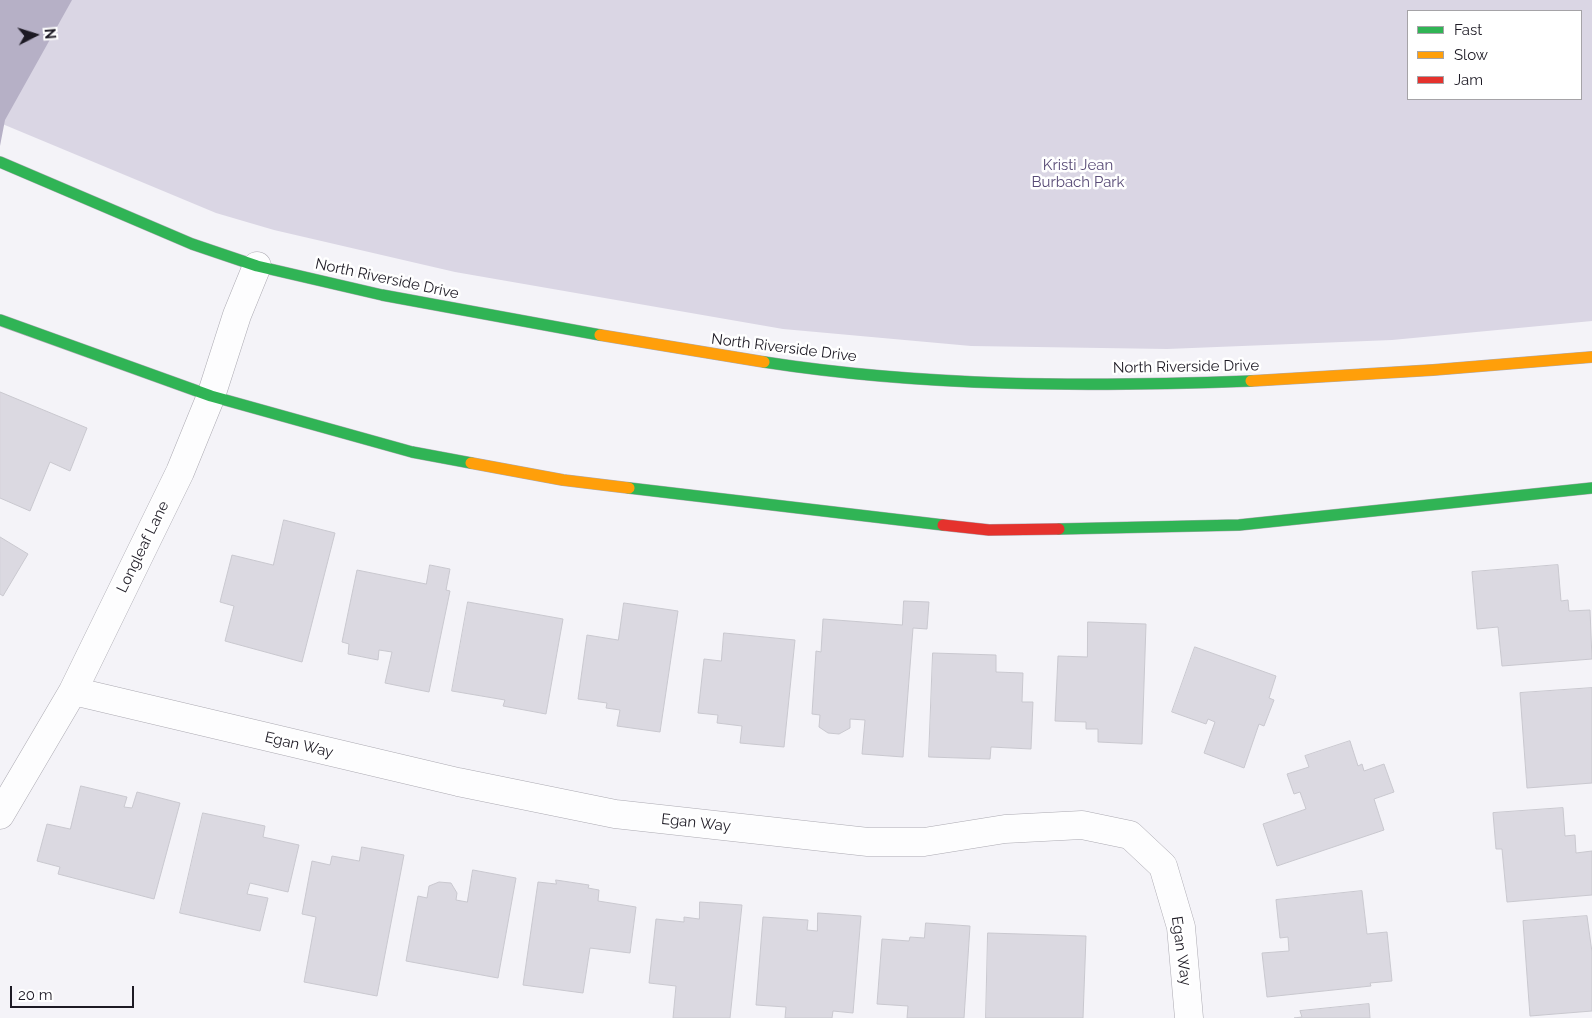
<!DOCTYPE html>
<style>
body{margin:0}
#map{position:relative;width:1592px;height:1018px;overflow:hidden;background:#f4f3f8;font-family:Raleway,sans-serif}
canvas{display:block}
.legend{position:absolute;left:1407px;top:10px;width:175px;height:90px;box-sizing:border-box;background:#fff;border:1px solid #a5a3a7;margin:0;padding:6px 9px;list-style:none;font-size:15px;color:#1d1a24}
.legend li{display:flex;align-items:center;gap:10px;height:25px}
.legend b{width:25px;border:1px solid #a5a3a7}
.north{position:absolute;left:10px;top:10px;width:50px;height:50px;-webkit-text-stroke:4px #fff;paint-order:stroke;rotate:85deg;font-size:14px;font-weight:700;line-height:20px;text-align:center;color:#1d1a24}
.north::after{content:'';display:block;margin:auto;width:18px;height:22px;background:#1d1a24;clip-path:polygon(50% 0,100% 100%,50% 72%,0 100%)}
.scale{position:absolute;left:10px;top:986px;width:124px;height:22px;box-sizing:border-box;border:2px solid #1d1a24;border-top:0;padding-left:6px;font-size:15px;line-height:18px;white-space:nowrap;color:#1d1a24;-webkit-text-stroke:4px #fff;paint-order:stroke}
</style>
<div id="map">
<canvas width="1592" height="1018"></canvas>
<ul class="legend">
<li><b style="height:6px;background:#30b455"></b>Fast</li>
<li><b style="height:6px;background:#ff9f0a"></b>Slow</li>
<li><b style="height:6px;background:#e5322d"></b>Jam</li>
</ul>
<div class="north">N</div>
<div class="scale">20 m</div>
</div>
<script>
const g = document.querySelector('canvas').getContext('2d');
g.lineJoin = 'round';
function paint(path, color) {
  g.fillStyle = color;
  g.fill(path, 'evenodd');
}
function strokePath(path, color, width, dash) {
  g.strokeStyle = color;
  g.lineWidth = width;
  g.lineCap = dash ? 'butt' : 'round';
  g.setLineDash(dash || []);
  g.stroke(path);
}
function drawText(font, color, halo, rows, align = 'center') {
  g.font = font + ' Raleway,sans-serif';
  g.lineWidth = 5;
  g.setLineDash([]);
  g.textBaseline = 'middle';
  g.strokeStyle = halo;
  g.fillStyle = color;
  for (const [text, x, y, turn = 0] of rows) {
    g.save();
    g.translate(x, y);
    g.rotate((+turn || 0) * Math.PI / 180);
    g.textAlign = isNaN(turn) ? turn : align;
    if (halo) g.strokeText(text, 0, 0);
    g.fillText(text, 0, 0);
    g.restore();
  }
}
const green = new Path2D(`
 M 0,0 L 1592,0 L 1592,321 L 1392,340 L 1167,349 L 971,346 L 783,329 L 455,272 L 274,230 L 216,213 L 0,123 ZM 1408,11 L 1581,11 L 1581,99 L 1408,99 Z`);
const water = new Path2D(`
 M 0,0 L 72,0 L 5,120 L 0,146 Z`);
const building = new Path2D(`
 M 0,392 L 87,428 L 70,471 L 50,462 L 30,511 L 0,498 Z
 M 284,520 L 335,533 L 302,662 L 225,641 L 234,606 L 220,602 L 232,555 L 273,565 Z
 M 0,537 L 28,554 L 3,596 L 0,594 Z
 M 430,565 L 450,569 L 446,590 L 450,591 L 429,692 L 385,683 L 392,652 L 379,650 L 378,660 L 348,654 L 349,644 L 342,642 L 357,570 L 426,584 Z
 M 1558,565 L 1561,601 L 1568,600 L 1569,611 L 1590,610 L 1592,659 L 1502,666 L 1498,627 L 1477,629 L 1472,572 Z
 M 904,601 L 929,602 L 927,629 L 913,628 L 903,757 L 862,754 L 865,720 L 850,719 L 850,728 L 839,734 L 828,733 L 819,727 L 820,715 L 812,714 L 816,651 L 821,652 L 823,619 L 902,625 Z
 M 468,602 L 563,619 L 546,714 L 503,706 L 505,700 L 452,691 Z
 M 624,603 L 678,611 L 660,732 L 617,726 L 620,710 L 606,708 L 607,703 L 578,699 L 587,635 L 618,640 Z
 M 1088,622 L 1146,624 L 1142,744 L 1098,742 L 1098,729 L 1086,729 L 1086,722 L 1055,721 L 1058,656 L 1087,657 Z
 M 724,633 L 795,640 L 784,747 L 740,743 L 742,726 L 717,723 L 718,715 L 698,713 L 704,659 L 721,661 Z
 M 1195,647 L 1276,676 L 1269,698 L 1274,700 L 1264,726 L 1259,724 L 1244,768 L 1204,753 L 1215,722 L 1208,719 L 1206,724 L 1172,712 Z
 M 933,653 L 996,655 L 996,672 L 1023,673 L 1022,702 L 1033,702 L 1031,749 L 991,747 L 990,759 L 929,757 Z
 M 1592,688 L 1592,783 L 1527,788 L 1520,693 Z
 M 1350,741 L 1358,766 L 1362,764 L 1364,771 L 1384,764 L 1394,792 L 1374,799 L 1384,830 L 1277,866 L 1263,824 L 1306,809 L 1300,792 L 1294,794 L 1287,774 L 1309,767 L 1305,756 Z
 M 81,786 L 127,797 L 124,807 L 132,808 L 137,792 L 180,803 L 154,899 L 58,874 L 60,867 L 37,861 L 47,824 L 70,829 Z
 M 1563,808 L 1565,836 L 1575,835 L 1576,853 L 1592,851 L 1592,895 L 1507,902 L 1502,849 L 1496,849 L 1493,813 Z
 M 203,813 L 265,826 L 263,837 L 299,845 L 288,892 L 250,883 L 247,894 L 268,898 L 260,931 L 180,913 Z
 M 362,847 L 404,855 L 377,996 L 304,982 L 316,917 L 302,914 L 312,861 L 330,865 L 332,856 L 359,861 Z
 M 473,870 L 516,878 L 498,978 L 406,961 L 418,896 L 427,898 L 429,886 L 439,882 L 451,883 L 457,893 L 456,900 L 467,902 Z
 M 556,880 L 589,885 L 588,888 L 599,890 L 598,901 L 636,907 L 630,953 L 590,948 L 583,993 L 523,985 L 538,882 L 556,884 Z
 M 1362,891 L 1367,934 L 1387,932 L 1392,981 L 1370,983 L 1371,986 L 1267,997 L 1262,953 L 1289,951 L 1288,937 L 1280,938 L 1276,900 Z
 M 700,902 L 742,905 L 730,1018 L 673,1018 L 676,986 L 649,983 L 656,919 L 684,922 L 684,917 L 699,919 Z
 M 818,913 L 861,916 L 853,1013 L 833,1011 L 832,1018 L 785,1018 L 786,1007 L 756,1005 L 763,917 L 808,920 L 807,930 L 817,931 Z
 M 1587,916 L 1592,952 L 1592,1011 L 1530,1016 L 1523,921 Z
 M 926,923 L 970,926 L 964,1018 L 907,1018 L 908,1006 L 877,1004 L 882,939 L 909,941 L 910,937 L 924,938 Z
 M 988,933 L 1086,936 L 1083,1018 L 986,1018 Z
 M 1369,1004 L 1370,1018 L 1294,1018 L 1302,1017 L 1300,1011 Z`);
const street = new Path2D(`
 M 73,691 L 458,782 L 615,814 L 868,842 L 924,842 L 1005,829 L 1082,825 L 1130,835 L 1163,866 L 1181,927 L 1189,1018
 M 0,815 L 73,691 L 180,472 L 211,396 L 237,315 L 257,266`);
const fast = new Path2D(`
 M 0,162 L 192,244 L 257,266 L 382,295 L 600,335
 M 0,320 L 211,396 L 412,452 L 471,463
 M 764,362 C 925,387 1088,387 1251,381
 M 629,488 L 943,525
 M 1059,529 L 1239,525 L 1592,488`);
const slow = new Path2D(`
 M 600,335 L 764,362
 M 1251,381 L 1433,370 L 1592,357
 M 471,463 L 563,480 L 629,488`);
const jam = new Path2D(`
 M 943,525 L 989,530 L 1059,529`);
const parkNames = [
 ["Kristi Jean",1078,165],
 ["Burbach Park",1078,182]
];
const streetNames = [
 ["North Riverside Drive",387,279,12],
 ["North Riverside Drive",784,348,7],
 ["North Riverside Drive",1186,367,-1],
 ["Longleaf Lane",143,547,-64],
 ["Egan Way",299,745,13],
 ["Egan Way",696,823,6],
 ["Egan Way",1181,951,82]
];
paint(green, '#dad6e4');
paint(water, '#b6b0c6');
paint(building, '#dbd9e1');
strokePath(building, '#c9c8cf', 1);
strokePath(street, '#acaab2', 29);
strokePath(fast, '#acaab2', 12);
strokePath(slow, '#acaab2', 12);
strokePath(jam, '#acaab2', 12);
strokePath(street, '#fdfdfe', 28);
strokePath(fast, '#30b455', 11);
strokePath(slow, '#ff9f0a', 11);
strokePath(jam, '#e5322d', 11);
drawText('15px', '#584b76', '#fff', parkNames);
drawText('15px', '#1d1a24', '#fff', streetNames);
</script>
